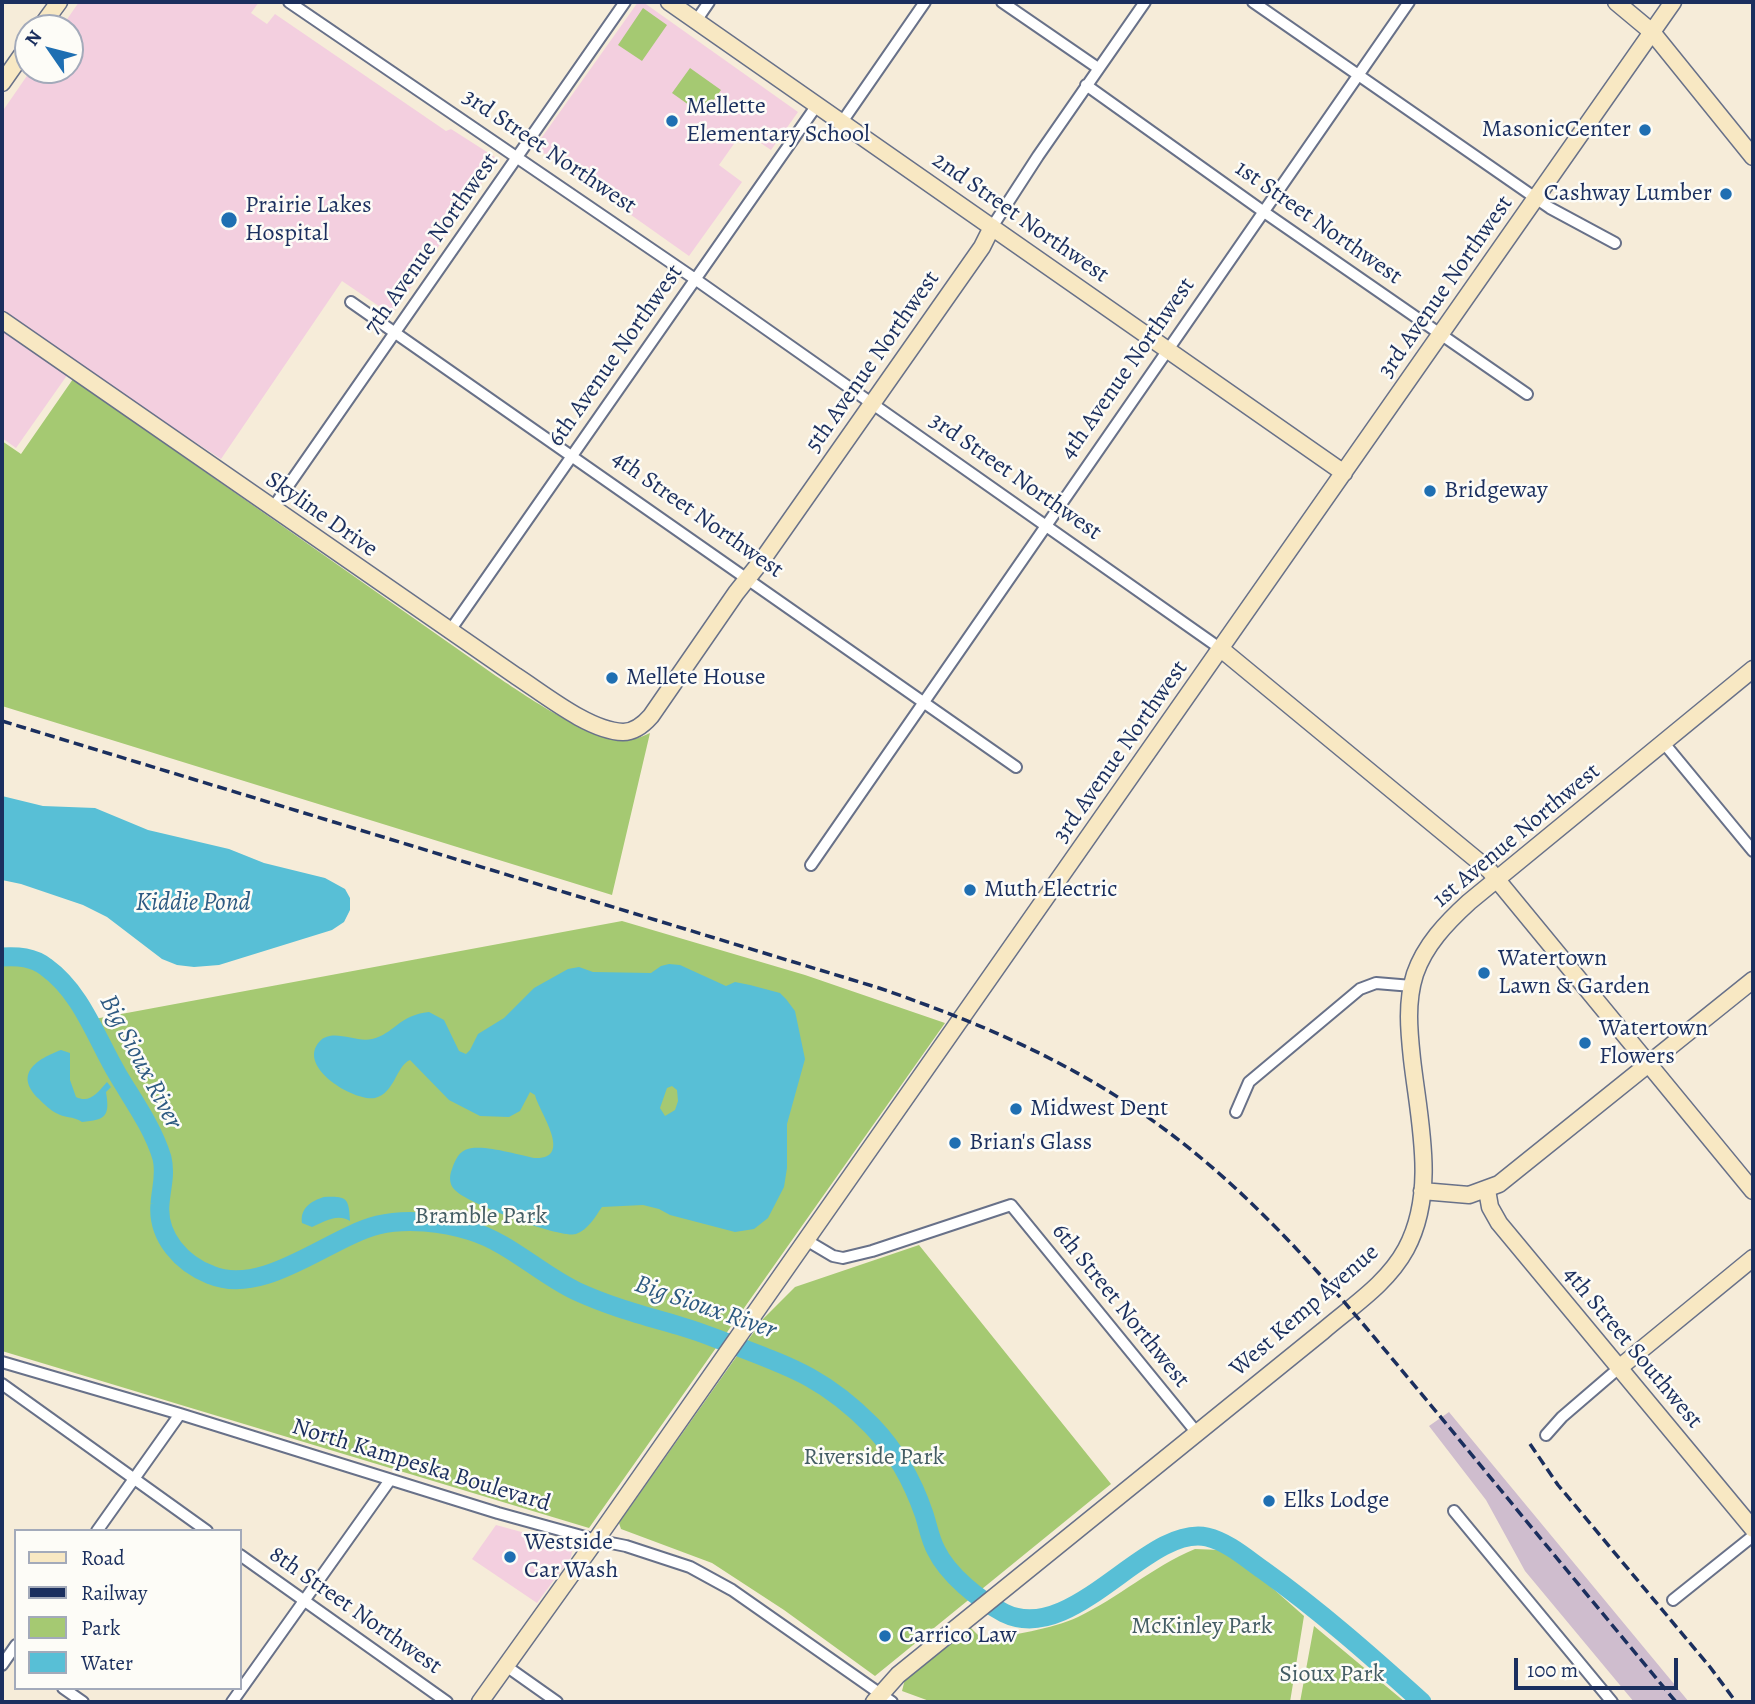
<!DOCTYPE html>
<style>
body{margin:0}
#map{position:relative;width:1755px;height:1704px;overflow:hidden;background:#f6ecd9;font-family:Alegreya,serif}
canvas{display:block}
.frame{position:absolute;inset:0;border:4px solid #1b2f5e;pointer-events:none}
.legend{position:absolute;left:14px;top:1529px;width:228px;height:161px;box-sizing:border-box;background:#fdfcf7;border:2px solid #a3aaba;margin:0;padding:9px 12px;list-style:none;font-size:21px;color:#1b2f5e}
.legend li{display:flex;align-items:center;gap:14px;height:35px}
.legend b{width:35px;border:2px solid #a3aaba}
.north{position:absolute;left:14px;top:14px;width:70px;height:70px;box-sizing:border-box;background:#fdfcf7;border:2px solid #a3aaba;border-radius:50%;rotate:305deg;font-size:19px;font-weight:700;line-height:28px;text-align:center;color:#1b2f5e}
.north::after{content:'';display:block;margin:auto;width:24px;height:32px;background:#1f6fb2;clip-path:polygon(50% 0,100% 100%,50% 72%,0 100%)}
.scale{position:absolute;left:1514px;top:1658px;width:164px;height:32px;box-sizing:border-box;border:4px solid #1b2f5e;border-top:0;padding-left:9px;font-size:21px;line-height:24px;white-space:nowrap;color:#1b2f5e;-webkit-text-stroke:5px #fdfcf7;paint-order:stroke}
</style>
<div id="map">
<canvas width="1755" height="1704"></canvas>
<div class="frame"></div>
<ul class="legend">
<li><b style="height:9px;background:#f8e8c3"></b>Road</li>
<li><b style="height:9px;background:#1b2f5e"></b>Railway</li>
<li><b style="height:19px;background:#a5c972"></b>Park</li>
<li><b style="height:19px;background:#58bfd6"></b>Water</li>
</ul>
<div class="north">N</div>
<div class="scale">100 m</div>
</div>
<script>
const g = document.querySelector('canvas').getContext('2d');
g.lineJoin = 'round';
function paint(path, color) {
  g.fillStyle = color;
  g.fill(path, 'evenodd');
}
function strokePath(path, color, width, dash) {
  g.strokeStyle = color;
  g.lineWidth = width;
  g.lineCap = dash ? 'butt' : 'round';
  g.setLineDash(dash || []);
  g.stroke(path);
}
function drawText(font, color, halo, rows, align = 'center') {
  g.font = font + ' Alegreya,serif';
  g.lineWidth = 5;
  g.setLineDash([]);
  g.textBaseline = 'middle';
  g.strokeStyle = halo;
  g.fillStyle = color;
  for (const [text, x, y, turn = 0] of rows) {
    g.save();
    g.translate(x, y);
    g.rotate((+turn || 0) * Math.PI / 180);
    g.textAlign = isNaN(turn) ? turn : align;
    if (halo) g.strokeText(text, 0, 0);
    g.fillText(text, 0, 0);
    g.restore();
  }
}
const built = new Path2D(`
 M 79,2 L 259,2 L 251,13 L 267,24 L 275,14 L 446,131 L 451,129 L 498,159 L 392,315 L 342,281 L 221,459 L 75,364 L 16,448 L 2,438 L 2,112 L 31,70 L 70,70 L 70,28 L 61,28 Z
 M 638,2 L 643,2 L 798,112 L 771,150 L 743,131 L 719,165 L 742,182 L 689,256 L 535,147 Z
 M 496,1525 L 569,1545 L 572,1551 L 571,1557 L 537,1603 L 472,1559 Z`);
const industrial = new Path2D(`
 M 1449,1412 L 1689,1702 L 1634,1702 L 1525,1571 L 1486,1500 L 1429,1426 Z`);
const green = new Path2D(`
 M 643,8 L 667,25 L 642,61 L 618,45 Z
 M 690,68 L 721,90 L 703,115 L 672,93 Z
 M 73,379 L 496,676 C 526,696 597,746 634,739 C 639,738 645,735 650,733 L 612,895 L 2,706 L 2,441 L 21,454 Z
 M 622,921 L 805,975 L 945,1023 L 589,1528 L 2,1351 L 2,957 C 46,953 69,984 89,1020 Z
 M 919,1245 L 1111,1484 L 875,1676 L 784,1610 L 712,1563 L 621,1529 L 619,1523 L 763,1319 L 795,1287 Z
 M 1195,1549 L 1220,1550 L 1235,1555 L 1304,1616 L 1290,1702 L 932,1702 L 902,1691 L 905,1679 L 970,1627 L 983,1640 C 1011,1635 1052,1629 1078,1617 C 1118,1598 1152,1567 1195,1549 Z
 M 1314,1626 L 1405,1702 L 1300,1702 Z`);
const water = new Path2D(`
 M 2,796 L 43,806 L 95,808 L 148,830 L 229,849 L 264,863 L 325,878 L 345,889 L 350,898 L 350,910 L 344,922 L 332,930 L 219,965 L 194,967 L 177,965 L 162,959 L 107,917 L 83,905 L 21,884 L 2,880 Z
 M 669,964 L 680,965 L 726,986 L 735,982 L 750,985 L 780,993 L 786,999 L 795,1011 L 805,1059 L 787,1124 L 787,1168 L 784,1187 L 768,1218 L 754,1229 L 735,1232 L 670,1215 L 659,1209 L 643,1205 L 602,1207 C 595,1217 588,1230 576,1234 C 561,1239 467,1203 456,1191 C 450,1186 449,1179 451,1172 C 454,1163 457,1154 465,1150 C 480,1143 518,1155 534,1158 C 575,1160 539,1112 535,1095 L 530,1092 L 520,1111 L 509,1117 L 480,1116 L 449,1100 L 410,1060 C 396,1066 395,1093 375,1098 C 355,1102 295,1067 320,1041 C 333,1028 356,1043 372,1039 C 394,1034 399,1015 429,1012 L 444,1020 L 459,1051 L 466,1054 L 470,1050 L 478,1034 L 504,1018 L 534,988 L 568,969 L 579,967 L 593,972 L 651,973 L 661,966 ZM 672,1086 L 677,1090 L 678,1101 L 675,1110 L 665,1116 L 660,1108 L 667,1088 Z
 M 61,1050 L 70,1053 L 70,1080 L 76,1097 C 90,1104 98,1092 107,1082 L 111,1087 L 106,1092 C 110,1116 106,1120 82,1122 C 73,1116 64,1118 56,1113 C 50,1110 44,1104 39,1099 C 13,1074 37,1059 61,1050 Z
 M 324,1197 C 347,1196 349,1198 350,1221 C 337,1213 324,1222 312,1227 L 302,1223 C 300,1208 311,1201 324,1197 Z`);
const river = new Path2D(`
 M 2,957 C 18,956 33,957 46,967 C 82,993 96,1038 118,1075 C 134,1102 153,1128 162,1158 C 166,1175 161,1188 160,1204 C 157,1237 182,1264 211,1275 C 264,1297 329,1237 378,1225 C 406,1218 443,1222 471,1231 C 510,1243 540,1274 576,1291 C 613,1308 646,1316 683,1327 C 701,1332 719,1340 736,1346 C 794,1368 827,1380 872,1426 C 896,1451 913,1482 924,1514 C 928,1526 930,1539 936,1550 C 948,1575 979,1600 1004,1613 C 1073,1647 1147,1524 1207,1537 C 1228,1542 1246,1558 1263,1570 C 1319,1610 1371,1656 1422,1702`);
const street = new Path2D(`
 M 289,2 L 695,279 L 1221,649
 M 1002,2 L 1098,68
 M 1253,2 L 1550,208 L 1615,243
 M 696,21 L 709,2
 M 1086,85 L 1264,212 L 1527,394
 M 842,122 L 925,2
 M 992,227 L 1038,156 L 1145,2
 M 351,302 L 1016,767
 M 272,509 L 625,2
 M 449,632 L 817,105
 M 1663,742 L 1753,851
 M 811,865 L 1409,2
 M 1236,1112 L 1249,1082 L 1360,989 L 1376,983 L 1412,986
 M 806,1240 L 833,1256 L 843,1258 L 872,1251 L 1011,1205 L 1197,1433
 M 2,1362 L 180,1414 L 498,1513 L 596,1540 L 626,1546 L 690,1567 L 732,1590 L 892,1702
 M 2,1384 L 207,1531
 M 1546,1435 L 1562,1417 L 1619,1368
 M 1454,1511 L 1612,1702
 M 97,1531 L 180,1414
 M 240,1555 L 447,1702
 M 1673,1600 L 1753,1536
 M 2,1665 L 16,1645
 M 506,1666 L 557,1702
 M 63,1688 L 83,1702
 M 232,1702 L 390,1480`);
const secondary = new Path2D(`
 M 669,2 L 1344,473
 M 1616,2 L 1652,32 L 1753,157
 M 40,28 L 59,2
 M 2,83 L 28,46
 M 2,320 L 516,676 C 544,694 589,731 623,732 C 635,732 644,724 651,716 L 736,593 L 763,559 L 982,247 L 992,227
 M 1221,649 L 1489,870 L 1753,1191
 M 1487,1190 L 1490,1207 L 1499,1223 L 1753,1529
 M 1422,1191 L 1469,1195 L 1499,1184 L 1753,980
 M 1619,1368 L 1753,1258
 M 480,1702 L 596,1540 L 1673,2
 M 874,1702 L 898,1675 L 1323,1331 C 1352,1306 1387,1284 1406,1249 C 1437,1191 1419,1121 1412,1059 C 1409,1031 1406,1002 1415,974 C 1425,945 1446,923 1469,902 L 1753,669`);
const rail = new Path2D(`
 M 2,721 L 879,988 C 966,1018 1049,1052 1127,1103 C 1254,1186 1343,1300 1439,1415 C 1518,1511 1597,1607 1676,1702
 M 1530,1444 L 1558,1485 L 1710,1667 L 1736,1702`);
const markers = [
 [672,121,7,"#1f6fb2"],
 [1645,130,7,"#1f6fb2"],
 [1726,194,7,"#1f6fb2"],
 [229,220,9,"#1f6fb2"],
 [1430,491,7,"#1f6fb2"],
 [612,678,7,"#1f6fb2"],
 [970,890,7,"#1f6fb2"],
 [1484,973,7,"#1f6fb2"],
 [1585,1043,7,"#1f6fb2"],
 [1016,1109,7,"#1f6fb2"],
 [955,1143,7,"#1f6fb2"],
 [1269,1501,7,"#1f6fb2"],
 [510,1557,7,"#1f6fb2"],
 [885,1636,7,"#1f6fb2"]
];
const poiNames = [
 ["Mellette",686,107],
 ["Elementary School",686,135],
 ["MasonicCenter",1631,130,"right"],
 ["Cashway Lumber",1712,194,"right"],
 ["Prairie Lakes",245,206],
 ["Hospital",245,234],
 ["Bridgeway",1444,491],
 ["Mellete House",626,678],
 ["Muth Electric",984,890],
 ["Watertown",1498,959],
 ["Lawn & Garden",1498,987],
 ["Watertown",1599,1029],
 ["Flowers",1599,1057],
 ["Midwest Dent",1030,1109],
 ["Brian's Glass",969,1143],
 ["Elks Lodge",1283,1501],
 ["Westside",524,1543],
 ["Car Wash",524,1571],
 ["Carrico Law",899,1636]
];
const streetNames = [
 ["3rd Street Northwest",549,152,34],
 ["2nd Street Northwest",1020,218,35],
 ["1st Street Northwest",1318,223,35],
 ["7th Avenue Northwest",432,244,-55],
 ["3rd Avenue Northwest",1446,287,-55],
 ["6th Avenue Northwest",616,356,-55],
 ["5th Avenue Northwest",873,362,-55],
 ["4th Avenue Northwest",1128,369,-55],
 ["3rd Street Northwest",1015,477,35],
 ["Skyline Drive",321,515,35],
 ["4th Street Northwest",697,515,35],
 ["3rd Avenue Northwest",1121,752,-55],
 ["1st Avenue Northwest",1517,836,-40],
 ["6th Street Northwest",1120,1306,51],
 ["West Kemp Avenue",1305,1311,-41],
 ["4th Street Southwest",1632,1348,50],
 ["North Kampeska Boulevard",421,1466,17],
 ["8th Street Northwest",355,1611,35]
];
const parkNames = [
 ["Bramble Park",481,1217],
 ["Riverside Park",874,1458],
 ["McKinley Park",1202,1627],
 ["Sioux Park",1332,1675]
];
const waterNames = [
 ["Kiddie Pond",193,904],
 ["Big Sioux River",140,1062,62],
 ["Big Sioux River",705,1308,19]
];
paint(built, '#f3cfdf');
paint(industrial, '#cfbdce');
paint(green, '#a5c972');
paint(water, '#58bfd6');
strokePath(river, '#58bfd6', 19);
strokePath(street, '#687189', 14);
strokePath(secondary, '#687189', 19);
strokePath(street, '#fff', 10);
strokePath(secondary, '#f8e8c3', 16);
strokePath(rail, '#1b2f5e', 3.5, [10, 5]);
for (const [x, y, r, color] of markers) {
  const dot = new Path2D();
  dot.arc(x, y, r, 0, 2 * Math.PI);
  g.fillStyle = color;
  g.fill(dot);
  strokePath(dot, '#fdfcf7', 2.5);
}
drawText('24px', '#1b2f5e', '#fdfcf7', poiNames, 'left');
drawText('24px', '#1b2f5e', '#fdfcf7', streetNames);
drawText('24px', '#445d64', '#fdfcf7', parkNames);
drawText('italic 26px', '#2d5a82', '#fdfcf7', waterNames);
</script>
